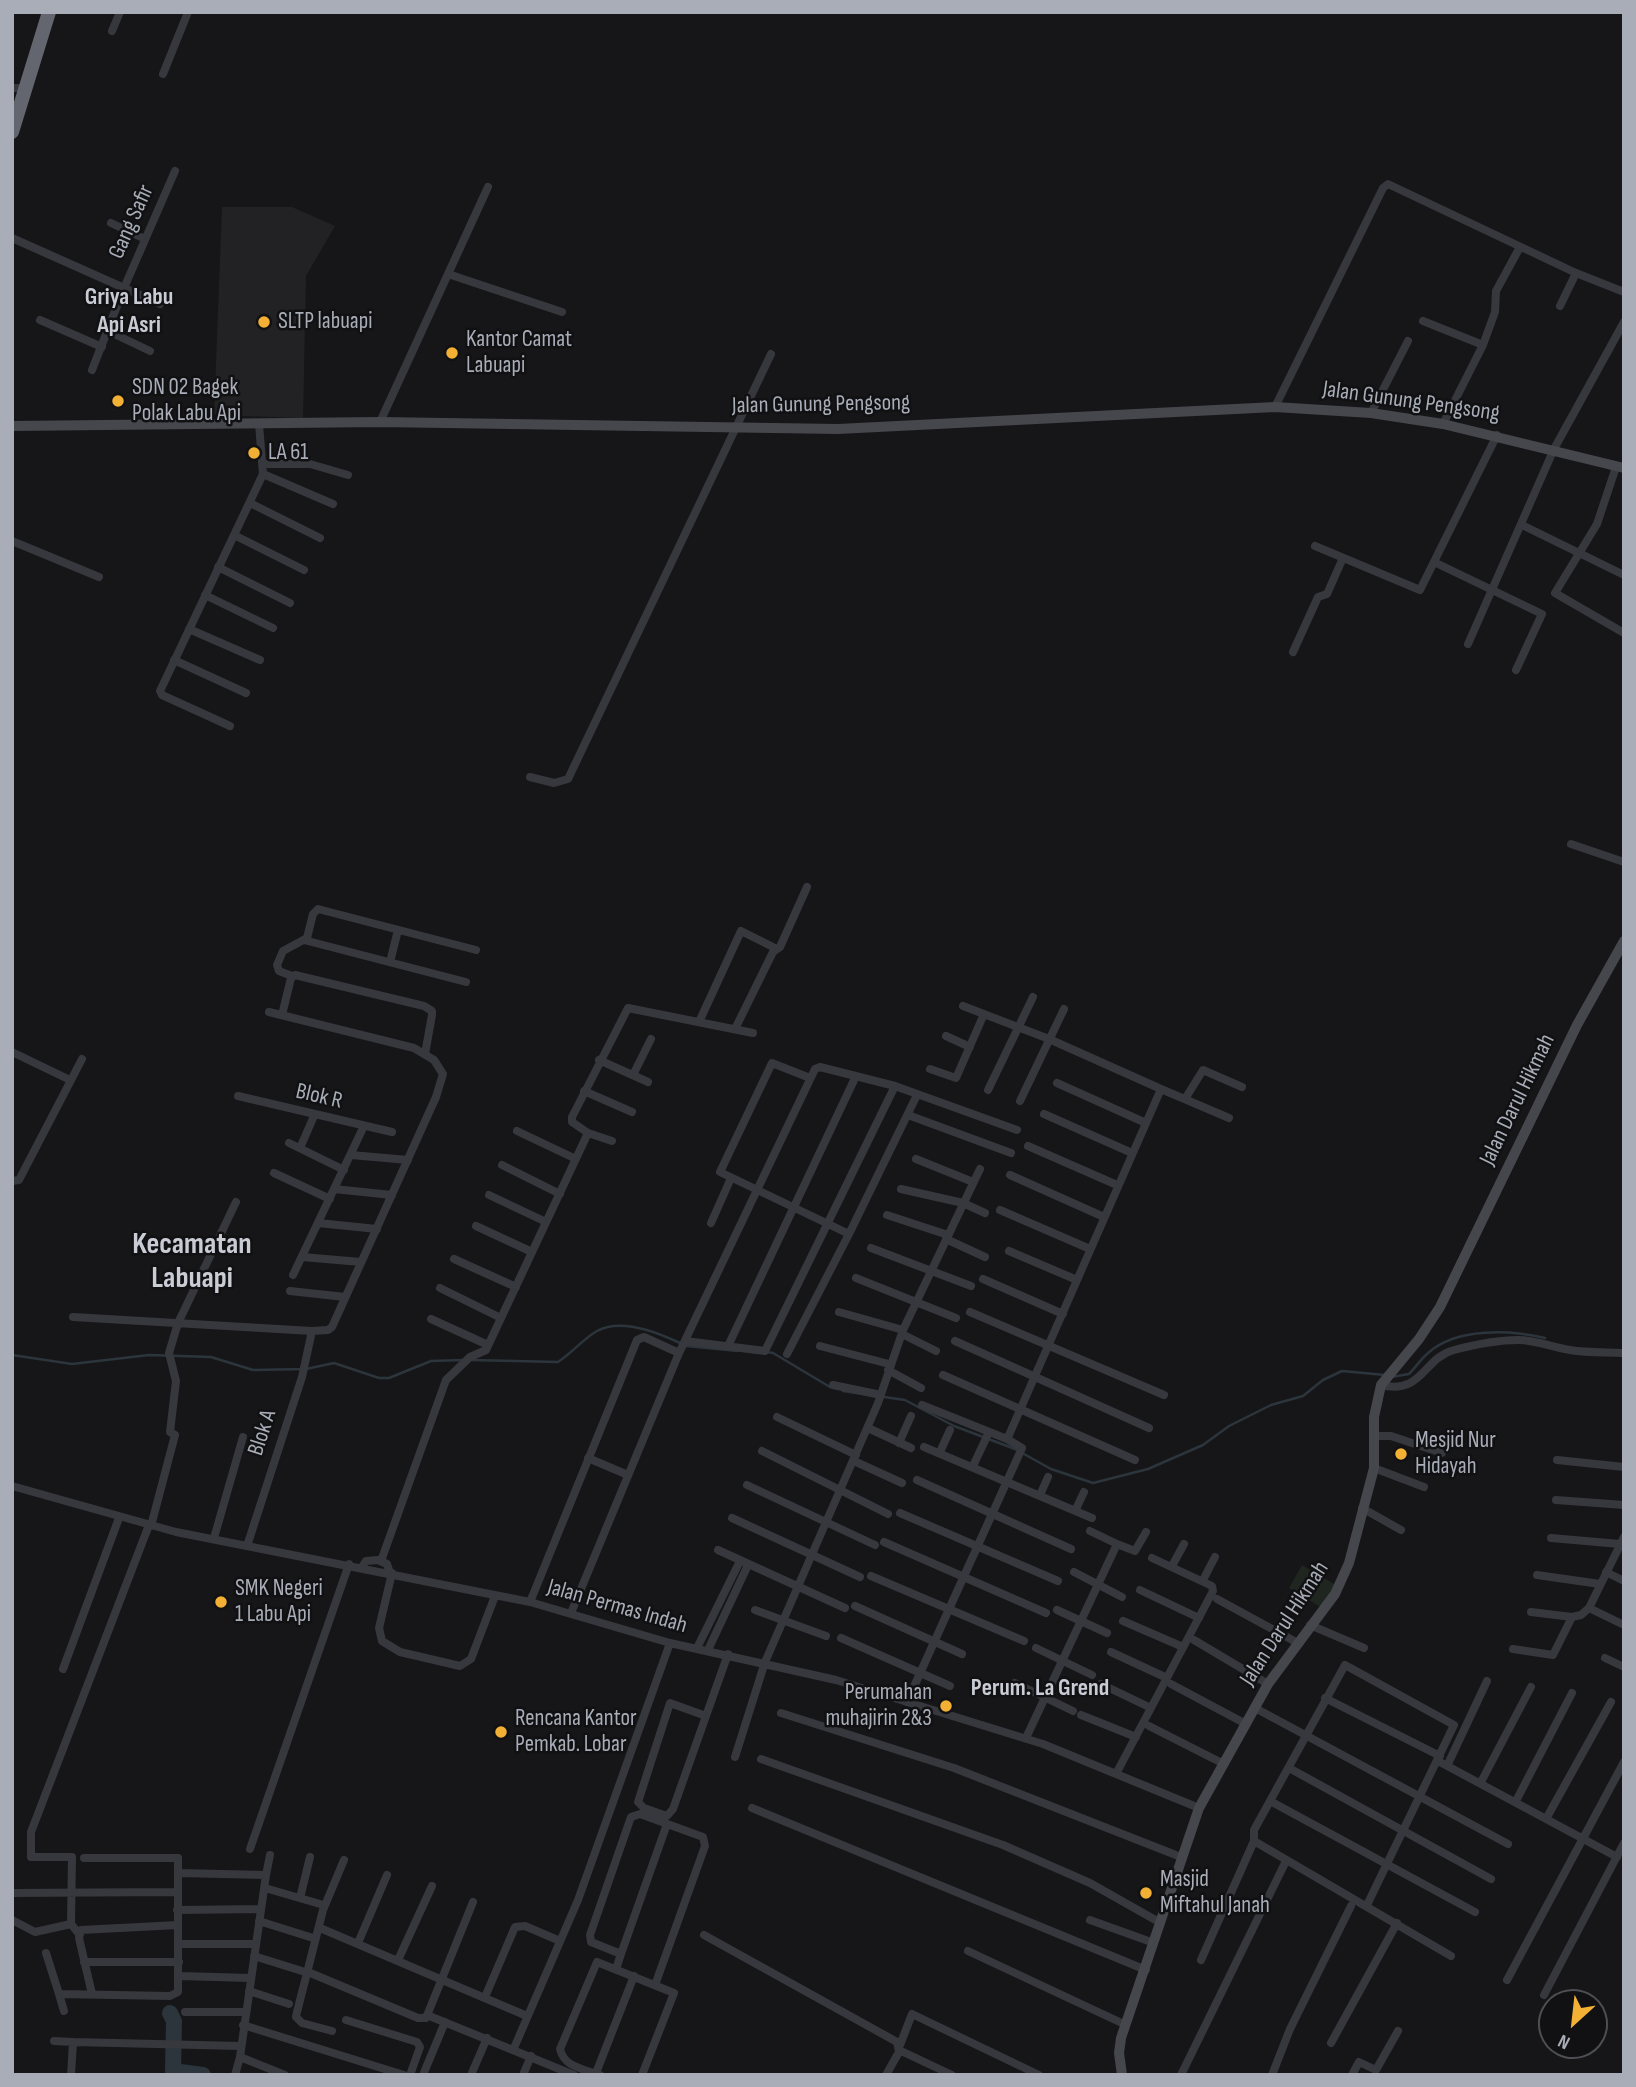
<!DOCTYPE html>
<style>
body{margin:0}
#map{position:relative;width:1636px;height:2087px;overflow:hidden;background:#161618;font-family:"Sofia Sans Condensed",sans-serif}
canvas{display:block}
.frame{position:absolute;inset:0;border:14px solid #a8adb8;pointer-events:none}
.north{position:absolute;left:1538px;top:1989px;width:70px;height:70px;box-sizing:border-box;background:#111113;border:2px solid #4d4f55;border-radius:50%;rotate:207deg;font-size:19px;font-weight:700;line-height:28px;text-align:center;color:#a8adb8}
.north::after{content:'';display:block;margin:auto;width:24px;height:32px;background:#f2b134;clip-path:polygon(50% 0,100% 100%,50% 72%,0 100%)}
</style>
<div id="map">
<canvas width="1636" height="2087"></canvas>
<div class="frame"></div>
<div class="north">N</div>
</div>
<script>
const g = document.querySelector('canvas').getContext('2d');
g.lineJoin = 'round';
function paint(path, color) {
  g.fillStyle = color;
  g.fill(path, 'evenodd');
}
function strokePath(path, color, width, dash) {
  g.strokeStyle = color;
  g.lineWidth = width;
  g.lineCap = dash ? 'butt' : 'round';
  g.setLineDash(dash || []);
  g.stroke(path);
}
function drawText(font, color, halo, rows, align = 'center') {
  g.font = font + ' "Sofia Sans Condensed",sans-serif';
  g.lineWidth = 5;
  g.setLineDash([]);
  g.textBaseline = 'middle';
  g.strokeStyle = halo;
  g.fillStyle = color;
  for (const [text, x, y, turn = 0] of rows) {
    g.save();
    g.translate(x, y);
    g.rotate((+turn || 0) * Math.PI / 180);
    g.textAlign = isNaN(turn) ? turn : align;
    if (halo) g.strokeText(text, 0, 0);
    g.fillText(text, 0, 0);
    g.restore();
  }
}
const built = new Path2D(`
 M 222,207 L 292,207 L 335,226 L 306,276 L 303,418 L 214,415 Z`);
const green = new Path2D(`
 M 1302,1565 L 1336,1585 L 1322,1608 L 1289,1588 Z`);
const stream = new Path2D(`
 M 686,1346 L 738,1351
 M 766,1352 L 773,1353 L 830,1387
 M 12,1355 L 72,1364 L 149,1355 L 211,1357 L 253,1370 L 306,1369 L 334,1363 L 379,1378 L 389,1378 L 431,1361 L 464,1360
 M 471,1360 L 558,1362 C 572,1353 583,1339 597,1331 C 620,1318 657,1332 680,1343
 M 1391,1377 L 1409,1374 C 1415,1368 1421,1359 1428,1353 C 1457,1327 1511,1330 1545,1338
 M 843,1391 L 905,1400 L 954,1426 L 1015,1449 L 1051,1469 L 1093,1483 L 1148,1469 L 1203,1445 L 1229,1426 L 1271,1405 L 1303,1396 L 1323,1380 L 1342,1371 L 1385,1375`);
const river = new Path2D(`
 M 170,2013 L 174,2021 L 173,2071 L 203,2075`);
const street = new Path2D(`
 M 112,31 L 120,12
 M 163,74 L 188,12
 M 12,88 L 26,88
 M 111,223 L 145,239
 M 12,238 L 160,304
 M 448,274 L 562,312
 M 1560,306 L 1576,273
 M 40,320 L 102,347
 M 1423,321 L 1483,345
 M 108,331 L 150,351
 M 92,370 L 124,288 L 175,171
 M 1275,407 L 1383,188 L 1388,184 L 1576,273 L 1624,292
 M 1371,413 L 1408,341
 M 380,422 L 488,187
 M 1443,424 L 1483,345 L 1495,312 L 1496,291 L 1520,247
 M 263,464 L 310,464 L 348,475
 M 1616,467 L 1597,524 L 1555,593 L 1624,633
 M 263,474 L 333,504
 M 250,503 L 320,538
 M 1522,525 L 1624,575
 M 234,535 L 304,570
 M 12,541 L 99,577
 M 1315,546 L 1420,590 L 1497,435
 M 1434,562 L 1542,614 L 1516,670
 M 218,567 L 290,603
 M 205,595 L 273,628
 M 189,629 L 260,660
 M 1468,644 L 1554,449 L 1624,322
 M 1293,652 L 1318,597 L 1327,594 L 1343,558
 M 174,660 L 246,693
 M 230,726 L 162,695 L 160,691 L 263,474 L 259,424
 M 530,777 L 554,783 L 568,779 L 771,354
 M 1571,844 L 1624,862
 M 304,940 L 466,982
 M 390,962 L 398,930
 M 292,976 L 279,971 L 277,965 L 283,951 L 307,938 L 313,914 L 318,909 L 476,950
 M 282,1015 L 291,978 L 295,975 L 424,1006 L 432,1011 L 432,1015 L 425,1054
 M 699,1022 L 741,931 L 777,949
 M 735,1029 L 773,952 L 780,947 L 807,887
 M 946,1036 L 970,1047
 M 12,1052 L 70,1080
 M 599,1060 L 648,1082
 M 930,1069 L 956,1078 L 984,1014
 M 633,1075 L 651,1039
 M 1057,1083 L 1146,1123
 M 1161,1089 L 1229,1118
 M 988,1090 L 1033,997
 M 584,1091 L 632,1112
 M 238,1096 L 392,1132
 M 1185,1099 L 1203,1070 L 1242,1087
 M 1020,1101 L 1064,1009
 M 1044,1114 L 1132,1153
 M 908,1115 L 1011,1153
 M 517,1131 L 576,1159
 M 612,1141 L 588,1133 L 572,1122 L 572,1117 L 628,1008 L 753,1033
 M 289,1143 L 344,1170
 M 1028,1146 L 1117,1185
 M 300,1148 L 314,1116
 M 351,1155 L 408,1160
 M 916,1159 L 973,1182
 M 502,1165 L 560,1194
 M 274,1173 L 330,1199
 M 1010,1175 L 1104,1217
 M 12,1181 L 19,1180 L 82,1059
 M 334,1189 L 392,1195
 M 901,1189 L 963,1203 L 985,1213
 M 489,1195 L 546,1222
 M 1000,1210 L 1090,1249
 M 887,1215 L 948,1235
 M 318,1223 L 377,1229
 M 711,1223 L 731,1178
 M 476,1226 L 532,1252
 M 849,1234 L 917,1095
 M 946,1239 L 985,1257
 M 871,1248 L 971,1286
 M 1009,1251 L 1077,1280
 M 302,1257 L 361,1262
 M 454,1259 L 516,1287
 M 293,1275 L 363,1128
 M 856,1278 L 956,1318
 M 983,1279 L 1063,1314
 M 440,1288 L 501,1318
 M 290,1291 L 345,1297
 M 839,1312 L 903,1330
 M 970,1312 L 1164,1395
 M 73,1317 L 312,1331 L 328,1330 L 332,1327 L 436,1097 L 443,1074 L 434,1060 L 414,1048 L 269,1012
 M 431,1319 L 488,1345
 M 902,1334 L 936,1351
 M 685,1341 L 765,1351 L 895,1086
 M 955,1341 L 1149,1428
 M 728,1346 L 856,1076
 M 820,1346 L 889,1364
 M 787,1354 L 849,1234 L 720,1172 L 772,1063 L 810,1078
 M 888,1370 L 921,1388
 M 943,1375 L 1135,1460
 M 833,1385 L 881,1395
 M 1381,1385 C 1423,1395 1423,1358 1454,1350 C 1473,1345 1498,1340 1518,1340 C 1535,1340 1553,1347 1570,1350 C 1588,1353 1606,1352 1624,1353
 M 922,1405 L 1007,1439
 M 777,1417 L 856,1455
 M 868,1428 L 911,1448
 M 1375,1436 L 1391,1436 L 1442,1453
 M 899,1443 L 911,1416
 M 924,1447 L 1092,1518
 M 762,1451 L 888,1514
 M 940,1452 L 950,1430
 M 588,1458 L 628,1475
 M 1557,1460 L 1624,1467
 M 854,1461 L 902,1483
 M 973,1466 L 989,1432
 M 1374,1468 L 1424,1487
 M 917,1480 L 1071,1549
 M 747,1485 L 875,1545
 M 12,1486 L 176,1532 L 530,1602 L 670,1643 L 836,1680 L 1043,1744 L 1199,1808
 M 1040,1495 L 1048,1477
 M 1556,1500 L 1624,1505
 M 1362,1508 L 1401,1530
 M 1075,1511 L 1084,1492
 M 900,1513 L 1058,1581
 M 732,1518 L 860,1577
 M 151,1526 L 175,1435 L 170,1432 L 176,1381 L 169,1353 L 178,1323 L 236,1202
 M 214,1538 L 243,1437
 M 1551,1538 L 1620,1544
 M 884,1542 L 1046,1613
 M 1117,1544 L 1135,1551 L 1146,1532
 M 247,1546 L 302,1377 L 312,1331
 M 718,1550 L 845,1608
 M 381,1561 L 446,1380 L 470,1357 L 486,1350 L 588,1133
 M 1172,1566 L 1184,1544
 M 362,1567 L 366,1561 L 378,1560 L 387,1564 L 390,1573
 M 1074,1572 L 1122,1597
 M 1606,1572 L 1624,1581
 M 392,1573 L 379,1628 L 382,1641 L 400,1652 L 460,1666 L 471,1659 L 495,1596
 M 1537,1575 L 1600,1584
 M 871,1576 L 1024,1641
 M 1203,1580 L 1215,1557
 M 1140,1590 L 1199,1618
 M 1217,1599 L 1296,1642
 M 530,1602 L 637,1340 L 644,1337 L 679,1353
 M 855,1606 L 962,1654
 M 1589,1608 L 1624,1625
 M 755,1610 L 826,1636
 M 1057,1610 L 1107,1633
 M 1531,1612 L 1572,1617
 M 571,1613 L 679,1353 L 815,1069 L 820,1067 L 895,1086 L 1017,1130
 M 1123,1621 L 1183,1647
 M 1310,1625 L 1364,1648
 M 841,1638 L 950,1686
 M 1194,1640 L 1268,1684
 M 697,1648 L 740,1561
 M 1036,1648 L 1092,1675
 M 1513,1649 L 1553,1655 L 1572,1617 L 1581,1615 L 1589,1608 L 1624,1537
 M 708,1650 L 748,1565
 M 1111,1652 L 1167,1678
 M 1605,1658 L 1624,1667
 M 63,1669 L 119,1518
 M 1015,1683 L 1073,1711
 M 1101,1684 L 1151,1708
 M 1171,1684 L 1246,1724
 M 1325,1698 L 1440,1756
 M 907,1702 L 1022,1448 L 1007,1439 L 1009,1435 L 1161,1089 L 1049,1039 L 963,1006
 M 1255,1708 L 1508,1844
 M 781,1713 L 954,1768 L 1181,1857
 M 1081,1715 L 1136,1737
 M 706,1716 L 670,1703 L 638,1802 L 644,1808 L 667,1816 L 673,1809 L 728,1654
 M 1149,1726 L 1224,1764
 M 1026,1738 L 1117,1544 L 1090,1531
 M 735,1757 L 765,1662 L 878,1403 L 903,1330 L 980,1169
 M 761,1759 L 1003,1845 L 1090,1883 L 1159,1922
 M 1438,1761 L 1617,1857
 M 1447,1766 L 1487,1681
 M 1289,1768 L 1491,1879
 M 1117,1772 L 1213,1591 L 1212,1586 L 1152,1558
 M 1481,1782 L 1531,1687
 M 1270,1801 L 1475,1912
 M 1516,1801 L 1572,1693
 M 752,1808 L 1146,1970
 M 1546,1819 L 1611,1702
 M 250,1849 L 349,1564
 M 179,1873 L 266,1875 L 240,2057 L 285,2075
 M 266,1875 L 270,1855
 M 265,1888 L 320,1904
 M 12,1893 L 177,1892
 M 300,1898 L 310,1857
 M 1367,1905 L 1454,1725 L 1345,1665 L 1254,1830 L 1254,1841 L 1451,1956
 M 177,1910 L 261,1909
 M 12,1920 L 35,1932 L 71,1924
 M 1090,1920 L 1154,1943
 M 259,1921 L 313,1938
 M 320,1928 L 527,2016
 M 79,1934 L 71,1924 L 72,1857 L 31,1857 L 31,1832 L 149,1525
 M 704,1935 L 897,2042 L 899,2052 L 886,2075
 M 358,1943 L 387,1875
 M 179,1944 L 254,1944
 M 968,1951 L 1126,2025
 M 46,1953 L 59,1994 L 170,1996 L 178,1992 L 178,1858 L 84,1858
 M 621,1954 L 667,1824
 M 254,1956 L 302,1971
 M 398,1960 L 432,1886
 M 1201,1960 L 1254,1841
 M 84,1962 L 179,1962
 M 616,1969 L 621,1954 L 591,1942 L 590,1935 L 631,1817 L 640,1814 L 703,1837 L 705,1846 L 655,1985
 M 308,1972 L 418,2018 L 426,2018 L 473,1902
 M 180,1976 L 250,1978
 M 1507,1980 L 1624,1762
 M 249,1991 L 289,2004
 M 59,1994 L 64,2011
 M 92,1994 L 79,1938 L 81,1930 L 178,1925
 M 1544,1995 L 1624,1843
 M 485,1997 L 515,1927 L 525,1926 L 560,1941
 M 185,2012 L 245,2012
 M 427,2015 L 574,2075
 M 346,2020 L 417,2042 L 420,2047 L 410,2075
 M 243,2025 L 404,2075
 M 332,2031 L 302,2023 L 296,2017 L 297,2012 L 323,1910 L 344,1860
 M 54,2041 L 73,2042
 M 1331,2043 L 1397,1923
 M 900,2045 L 912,2014 L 1039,2075
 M 514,2048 L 578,1900 L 670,1643
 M 899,2050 L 952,2075
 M 596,2073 L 634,1976
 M 71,2075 L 73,2042 L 240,2046
 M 235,2075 L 240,2057
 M 423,2075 L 445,2022
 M 471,2075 L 487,2038
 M 523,2075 L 531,2056
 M 600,2075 C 583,2069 564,2067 560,2049 L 597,1962 L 674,1993 L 642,2075
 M 1181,2075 L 1286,1861
 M 1272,2075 L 1290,2029 L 1351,1906
 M 1352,2075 L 1359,2062 L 1376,2070 L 1398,2031`);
const secondary = new Path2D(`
 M 12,426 L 380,422 L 838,429 L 1275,407 L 1371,413 L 1443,424 L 1624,468
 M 1122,2075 L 1119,2053 L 1121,2038 L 1199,1808 L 1268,1684 L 1335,1594 L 1349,1563 L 1374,1468 L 1374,1417 L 1381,1385 L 1419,1339 L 1440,1307 L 1577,1025 L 1624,941`);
const highway = new Path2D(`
 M 12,132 L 49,12`);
const markers = [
 [264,322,7,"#f2b134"],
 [452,353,7,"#f2b134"],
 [118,401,7,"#f2b134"],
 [254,453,7,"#f2b134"],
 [1401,1454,7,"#f2b134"],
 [221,1602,7,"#f2b134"],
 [946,1706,7,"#f2b134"],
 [501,1732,7,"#f2b134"],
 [1146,1893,7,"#f2b134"]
];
const streetNames = [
 ["Gang Safir",132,222,-66],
 ["Jalan Gunung Pengsong",1411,402,8],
 ["Jalan Gunung Pengsong",821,405,-1],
 ["Blok R",319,1097,13],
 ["Jalan Darul Hikmah",1518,1100,-64],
 ["Blok A",263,1433,-72],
 ["Jalan Permas Indah",617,1607,16],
 ["Jalan Darul Hikmah",1285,1624,-57]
];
const poiNames = [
 ["SLTP labuapi",278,322],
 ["Kantor Camat",466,340],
 ["Labuapi",466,366],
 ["SDN 02 Bagek",132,388],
 ["Polak Labu Api",132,414],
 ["LA 61",268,453],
 ["Mesjid Nur",1415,1441],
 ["Hidayah",1415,1467],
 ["SMK Negeri",235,1589],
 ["1 Labu Api",235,1615],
 ["Perumahan",932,1693,"right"],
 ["muhajirin 2&3",932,1719,"right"],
 ["Rencana Kantor",515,1719],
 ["Pemkab. Lobar",515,1745],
 ["Masjid",1160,1880],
 ["Miftahul Janah",1160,1906]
];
const neighbourhoodNames = [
 ["Griya Labu",129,298],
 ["Api Asri",129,326],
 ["Perum. La Grend",1040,1689]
];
const districtNames = [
 ["Kecamatan",192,1245],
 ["Labuapi",192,1279]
];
paint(built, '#222225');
paint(green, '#1e261f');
strokePath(stream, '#2c353c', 2.5);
strokePath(river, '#2c353c', 16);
strokePath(street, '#37383d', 8);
strokePath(secondary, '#45474d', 10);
strokePath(highway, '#63666e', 14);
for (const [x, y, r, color] of markers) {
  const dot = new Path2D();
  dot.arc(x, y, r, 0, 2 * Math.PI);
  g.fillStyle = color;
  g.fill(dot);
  strokePath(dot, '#111113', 2.5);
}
drawText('23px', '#a8adb8', '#111113', streetNames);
drawText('23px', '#a8adb8', '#111113', poiNames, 'left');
drawText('bold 24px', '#c9ccd4', '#111113', neighbourhoodNames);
drawText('bold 30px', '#c9ccd4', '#111113', districtNames);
</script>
